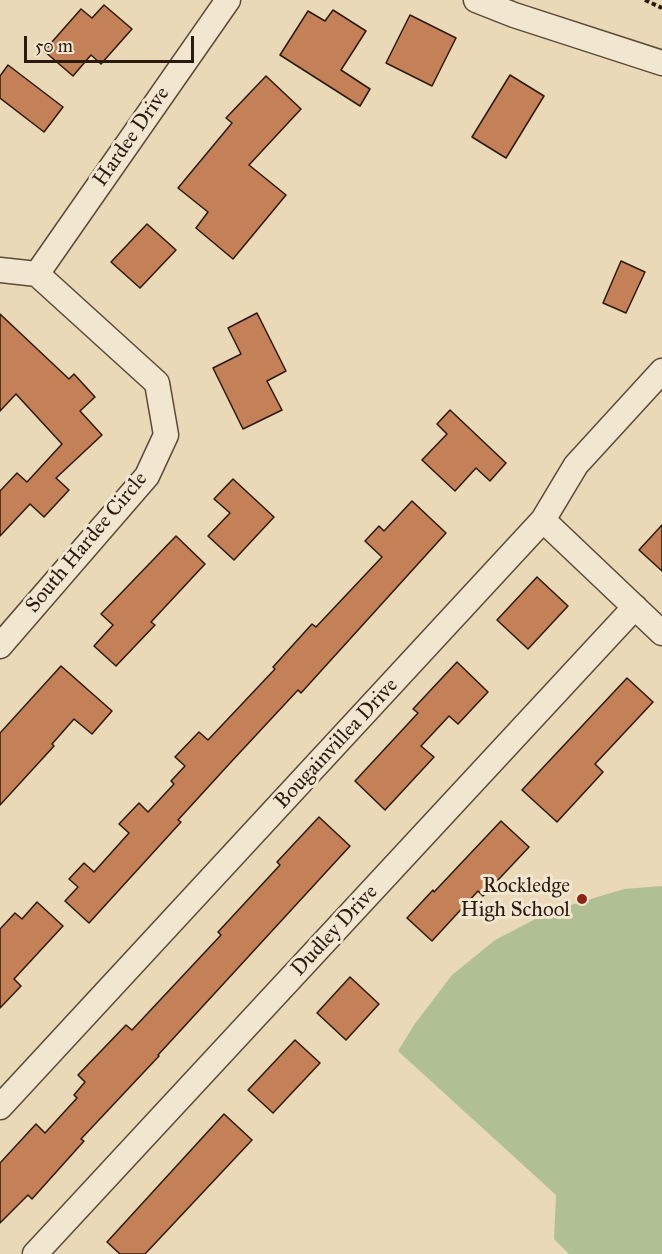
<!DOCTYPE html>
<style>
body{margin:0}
#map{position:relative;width:662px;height:1254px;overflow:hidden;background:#ead9b6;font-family:"IM FELL Great Primer",serif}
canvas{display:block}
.scale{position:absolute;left:24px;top:36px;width:170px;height:27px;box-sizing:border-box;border:3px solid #2b1a0f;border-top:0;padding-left:8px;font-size:18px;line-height:21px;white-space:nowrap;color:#2b1a0f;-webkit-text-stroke:4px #f1e6d0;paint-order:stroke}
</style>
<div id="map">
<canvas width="662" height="1254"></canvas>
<div class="scale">50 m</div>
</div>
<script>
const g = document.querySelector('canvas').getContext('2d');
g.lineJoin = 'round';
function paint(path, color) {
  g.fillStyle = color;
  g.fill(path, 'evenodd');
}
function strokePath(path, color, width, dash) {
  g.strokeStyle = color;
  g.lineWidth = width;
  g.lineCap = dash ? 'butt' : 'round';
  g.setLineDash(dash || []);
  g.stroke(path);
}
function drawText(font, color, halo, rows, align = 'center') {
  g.font = font + ' "IM FELL Great Primer",serif';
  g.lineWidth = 6;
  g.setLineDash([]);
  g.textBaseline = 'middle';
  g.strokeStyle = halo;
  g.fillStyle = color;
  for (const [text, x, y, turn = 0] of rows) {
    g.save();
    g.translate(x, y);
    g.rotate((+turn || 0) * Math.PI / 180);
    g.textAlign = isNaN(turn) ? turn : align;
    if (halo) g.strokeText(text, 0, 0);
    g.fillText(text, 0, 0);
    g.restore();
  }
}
const green = new Path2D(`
 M 662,886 L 662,1254 L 569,1254 L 554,1239 L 556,1195 L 398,1051 L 414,1025 L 452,975 L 495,940 L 551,911 L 624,889 Z`);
const building = new Path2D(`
 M 104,5 L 132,29 L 101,64 L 91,55 L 73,76 L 44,51 L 81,9 L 92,18 Z
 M 333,10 L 366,31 L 341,70 L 370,89 L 360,106 L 280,55 L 308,11 L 325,21 Z
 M 410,15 L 456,38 L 432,86 L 386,63 Z
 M 8,65 L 63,107 L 44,132 L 0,98 L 0,76 Z
 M 510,75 L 544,96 L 506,158 L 472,137 Z
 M 266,76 L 301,109 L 249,165 L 286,195 L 233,259 L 196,228 L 208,212 L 178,188 L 232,123 L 226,118 Z
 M 147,224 L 176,250 L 140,288 L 111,262 Z
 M 621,261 L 645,272 L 626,313 L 603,303 Z
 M 257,313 L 286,371 L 267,381 L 282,410 L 243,429 L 213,368 L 241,354 L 228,328 Z
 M 0,314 L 69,379 L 74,374 L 95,397 L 80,411 L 102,435 L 56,478 L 69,490 L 44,517 L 30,504 L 0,536 L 0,491 L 17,473 L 27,482 L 62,444 L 16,394 L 0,411 Z
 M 450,410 L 506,463 L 490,481 L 476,468 L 455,491 L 422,460 L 447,434 L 437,424 Z
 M 233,479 L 274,517 L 234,560 L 208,536 L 230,513 L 214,499 Z
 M 412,501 L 446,533 L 301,693 L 298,690 L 231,762 L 178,820 L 181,822 L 89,923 L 65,901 L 78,887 L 69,879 L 84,863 L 94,872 L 129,833 L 119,824 L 139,803 L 148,812 L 174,784 L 171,781 L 185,766 L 175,757 L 199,732 L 208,740 L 275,669 L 273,667 L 312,624 L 316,627 L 382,557 L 365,541 L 379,526 L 384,531 Z
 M 662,525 L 662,571 L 639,550 Z
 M 176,536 L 205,564 L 151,622 L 155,625 L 116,666 L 94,646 L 113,625 L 101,614 Z
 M 537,577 L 568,606 L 528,649 L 497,620 Z
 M 457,662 L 488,692 L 458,724 L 449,716 L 421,746 L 434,757 L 385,810 L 355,781 L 418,713 L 413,709 Z
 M 61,666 L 112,711 L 92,734 L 74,719 L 52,744 L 54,746 L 0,805 L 0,733 Z
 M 627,678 L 653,702 L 595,764 L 603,772 L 557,822 L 522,790 Z
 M 319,817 L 350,846 L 158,1055 L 159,1056 L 81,1139 L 84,1141 L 32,1199 L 28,1195 L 0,1223 L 0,1163 L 36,1124 L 45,1133 L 77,1098 L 74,1095 L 85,1082 L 78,1075 L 126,1025 L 132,1030 L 221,935 L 218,932 L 280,865 L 277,862 Z
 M 501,821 L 529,847 L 483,896 L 478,891 L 432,941 L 407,918 L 433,890 L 434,892 Z
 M 37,902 L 63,926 L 14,979 L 21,986 L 0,1008 L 0,929 L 15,913 L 22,919 Z
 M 350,977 L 379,1004 L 346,1040 L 317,1013 Z
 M 295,1040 L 320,1063 L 273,1113 L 248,1090 Z
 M 224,1114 L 252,1140 L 145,1254 L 120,1254 L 107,1242 Z`);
const path = new Path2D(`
 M 645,0 L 662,8`);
const minor = new Path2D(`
 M 476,0 L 514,15 L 662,63
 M 0,270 L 37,274
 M 37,274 L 228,0
 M 543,520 L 662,633
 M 0,646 L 147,476 L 166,435 L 157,383 L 37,274
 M 0,1107 L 543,520 L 576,465 L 662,371
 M 35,1254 L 635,607`);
const markers = [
 [582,899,6,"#8f2418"]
];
const streetNames = [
 ["Hardee Drive",132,137,-55],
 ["South Hardee Circle",87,543,-50],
 ["Bougainvillea Drive",337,744,-47],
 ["Dudley Drive",335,931,-47]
];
const poiNames = [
 ["Rockledge",570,887],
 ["High School",570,911]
];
paint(green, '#b1c093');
paint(building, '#c48057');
strokePath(building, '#2b1a0f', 1.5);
strokePath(minor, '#5b4a39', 27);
strokePath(path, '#2b1a0f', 4, [4.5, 3]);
strokePath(minor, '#f1e6d0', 24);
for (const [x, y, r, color] of markers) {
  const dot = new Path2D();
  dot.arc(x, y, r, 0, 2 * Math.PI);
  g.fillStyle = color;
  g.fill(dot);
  strokePath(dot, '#f1e6d0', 2);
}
drawText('21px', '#2b1a0f', '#f1e6d0', streetNames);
drawText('21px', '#2b1a0f', '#f1e6d0', poiNames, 'right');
</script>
